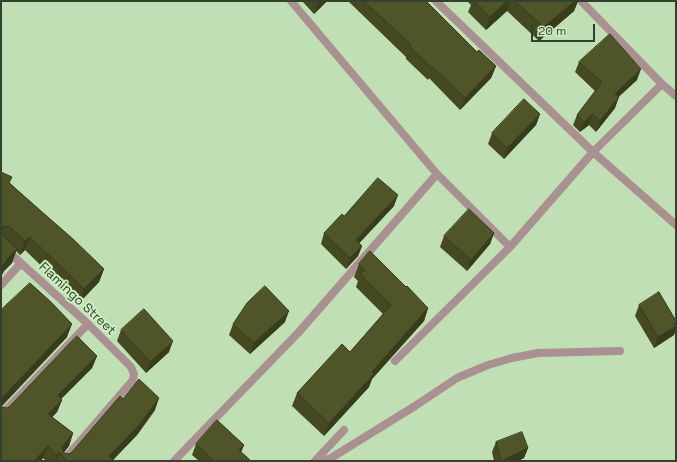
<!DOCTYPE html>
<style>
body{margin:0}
#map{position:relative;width:677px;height:462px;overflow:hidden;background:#c1dfb4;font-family:"Space Grotesk",sans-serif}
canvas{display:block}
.frame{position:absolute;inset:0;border:2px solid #35412f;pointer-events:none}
.scale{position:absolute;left:531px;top:24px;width:64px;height:18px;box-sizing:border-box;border:2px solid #35412f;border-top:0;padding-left:5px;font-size:12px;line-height:14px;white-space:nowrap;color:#35412f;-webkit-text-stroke:3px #ceedc1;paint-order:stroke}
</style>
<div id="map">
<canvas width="677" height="462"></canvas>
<div class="frame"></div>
<div class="scale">20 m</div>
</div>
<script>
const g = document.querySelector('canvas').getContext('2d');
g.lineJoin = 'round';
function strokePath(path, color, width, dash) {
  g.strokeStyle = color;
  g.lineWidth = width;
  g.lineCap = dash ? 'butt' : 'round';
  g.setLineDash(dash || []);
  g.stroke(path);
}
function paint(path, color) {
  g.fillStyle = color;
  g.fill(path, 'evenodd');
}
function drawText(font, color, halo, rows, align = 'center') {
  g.font = font + ' "Space Grotesk",sans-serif';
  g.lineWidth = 4;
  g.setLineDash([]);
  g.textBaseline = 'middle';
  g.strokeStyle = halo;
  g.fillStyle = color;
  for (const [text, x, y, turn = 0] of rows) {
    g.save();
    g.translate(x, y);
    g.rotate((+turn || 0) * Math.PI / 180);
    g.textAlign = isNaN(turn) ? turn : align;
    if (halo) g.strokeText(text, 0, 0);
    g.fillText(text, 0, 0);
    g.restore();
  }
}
const service = new Path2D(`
 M 323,461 L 331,458 L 415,406 L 457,378 L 488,365 L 512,358 L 538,353 L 620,351`);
const minor = new Path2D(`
 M 291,1 L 437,174 L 510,247
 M 436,1 L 593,152 L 676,225
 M 581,1 L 662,84 L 676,96
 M 1,245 L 88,324 L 131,367 L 134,374 L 133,380 L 63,461
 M 1,285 L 21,263
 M 395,361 L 510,247 L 593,152 L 662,84
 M 1,415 L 88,324
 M 174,461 L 298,333 L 437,174
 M 315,461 L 344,430`);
const wall = new Path2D(`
 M 302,1 L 327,1 L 314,14 Z
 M 348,1 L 426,1 L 477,52 L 496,66 L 491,78 L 460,110 L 429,78 L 428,80 L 406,59 L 406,57 Z
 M 467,1 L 578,1 L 574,11 L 539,41 L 507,11 L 486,30 L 468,12 L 471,5 Z
 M 579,62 L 637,80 L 618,97 L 615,108 L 596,132 L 589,125 L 580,132 L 573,125 L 577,115 L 595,91 L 575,72 Z
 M 540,114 L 536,125 L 504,159 L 488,144 L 492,133 Z
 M 1,172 L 10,183 L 104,269 L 99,282 L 79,303 L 25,250 L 20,255 L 16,251 L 12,263 L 4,271 L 2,275 L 1,276 Z
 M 394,206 L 359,243 L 362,246 L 358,256 L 346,269 L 321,244 L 324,233 L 344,216 Z
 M 494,233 L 490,244 L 467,271 L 440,247 L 444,236 Z
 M 359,264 L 406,287 L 428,308 L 424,321 L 372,379 L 369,387 L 324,436 L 292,406 L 297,393 L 350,352 L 383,314 L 356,287 L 358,281 L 354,277 Z
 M 639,305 L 674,335 L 654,348 L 635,316 Z
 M 1,310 L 67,337 L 2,406 L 2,407 L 7,408 L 97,356 L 92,368 L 61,399 L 62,400 L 57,412 L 52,417 L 73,433 L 69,446 L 64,452 L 64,453 L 69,454 L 72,452 L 123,399 L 155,410 L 137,435 L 113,460 L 115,461 L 46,461 L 43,458 L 41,461 L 1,461 Z
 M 285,322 L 250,354 L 229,335 L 233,324 Z
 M 121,330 L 169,352 L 146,373 L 117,341 Z
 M 496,442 L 528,448 L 524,458 L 518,461 L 494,461 L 492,452 Z
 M 196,444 L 244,445 L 241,452 L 251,461 L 199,461 L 192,455 Z`);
const shadedWall = new Path2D(`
 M 319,1 L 327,1 L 314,14 L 318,2 Z
 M 507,1 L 510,1 L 507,11 L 486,30 L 490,17 Z
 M 575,1 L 578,1 L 574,11 L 539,41 L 544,27 Z
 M 496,66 L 491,78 L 460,110 L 465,98 Z
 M 433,67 L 429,78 L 428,80 L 432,68 Z
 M 641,69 L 637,80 L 611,104 L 615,94 Z
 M 619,97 L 615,108 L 596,132 L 600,121 Z
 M 540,114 L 536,125 L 504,159 L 507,148 Z
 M 593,114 L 589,125 L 580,132 L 584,122 Z
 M 398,195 L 394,206 L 352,251 L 356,240 Z
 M 4,226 L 1,234 L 1,230 Z
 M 494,233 L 490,244 L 467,271 L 471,260 Z
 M 30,237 L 25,250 L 20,255 L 25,241 Z
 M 362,246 L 358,256 L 346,269 L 350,258 Z
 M 17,249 L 12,263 L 4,271 L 2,275 L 1,276 L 1,267 L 6,260 Z
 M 104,269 L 99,282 L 79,303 L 84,289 Z
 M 428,308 L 424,321 L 372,379 L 369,387 L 324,436 L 329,423 L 372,372 Z
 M 289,311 L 285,322 L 250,354 L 254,343 Z
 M 72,324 L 67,337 L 1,407 L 1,399 Z
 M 676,326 L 676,330 L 674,335 L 654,348 L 658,337 Z
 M 173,341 L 169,352 L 146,373 L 150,362 Z
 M 97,356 L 92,368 L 53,407 L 58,395 Z
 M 159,398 L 155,410 L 137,435 L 112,461 L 109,456 Z
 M 62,400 L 57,412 L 44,426 L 48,414 Z
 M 73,433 L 69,446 L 62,455 L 62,447 Z
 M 244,445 L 240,455 L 239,450 Z
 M 48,446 L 43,458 L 41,461 L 34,461 Z
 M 528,448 L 524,458 L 518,461 L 501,461 Z
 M 59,452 L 56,461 L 54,461 L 57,455 Z`);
const building = new Path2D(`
 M 364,1 L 426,1 L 477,52 L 479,50 L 496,66 L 465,98 L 433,67 L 432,68 L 410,47 L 411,45 Z
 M 475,1 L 507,1 L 490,17 Z
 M 515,1 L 575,1 L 544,27 Z
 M 610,34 L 641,69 L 615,94 L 619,97 L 600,121 L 593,114 L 584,122 L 577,115 L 602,82 L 579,62 Z
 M 524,99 L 540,114 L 507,148 L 492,133 Z
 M 1,172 L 12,177 L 9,183 L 73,239 L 104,269 L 84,289 L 30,237 L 25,241 L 10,227 L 4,226 L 1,230 Z
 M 378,178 L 398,195 L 356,240 L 362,246 L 350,258 L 324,233 L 342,214 L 344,216 Z
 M 469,209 L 494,233 L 471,260 L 444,236 Z
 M 1,234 L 17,249 L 6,260 L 7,261 L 1,267 Z
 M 370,251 L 406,287 L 407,286 L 428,308 L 372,372 L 374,374 L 329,423 L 297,393 L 342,344 L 350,352 L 391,305 L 360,274 L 365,270 L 359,264 Z
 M 30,283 L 51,302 L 72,324 L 1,399 L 1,401 L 1,310 Z
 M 265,286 L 289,311 L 254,343 L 233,324 L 247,303 Z
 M 659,292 L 676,321 L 676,326 L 658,337 L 639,305 Z
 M 144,309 L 173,341 L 150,362 L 121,330 Z
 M 77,336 L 97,356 L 58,395 L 62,400 L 48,414 L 73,433 L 62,447 L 64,453 L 69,454 L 72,452 L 120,396 L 123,399 L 139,379 L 159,398 L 141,423 L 109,456 L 115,461 L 68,461 L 59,452 L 57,455 L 48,446 L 34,461 L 1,461 L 1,405 L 2,407 L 7,408 L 9,407 Z
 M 217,420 L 244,445 L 239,450 L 251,461 L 214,461 L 196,444 Z
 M 522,432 L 528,448 L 501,461 L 496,442 Z`);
const streetNames = [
 ["Flamingo Street",77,299,43]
];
strokePath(service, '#a99091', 8);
strokePath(minor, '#a99091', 8);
paint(wall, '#444922');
paint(shadedWall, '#373c1c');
paint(building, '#4f5528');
strokePath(building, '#373c1c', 1);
drawText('13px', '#35412f', '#ceedc1', streetNames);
</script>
